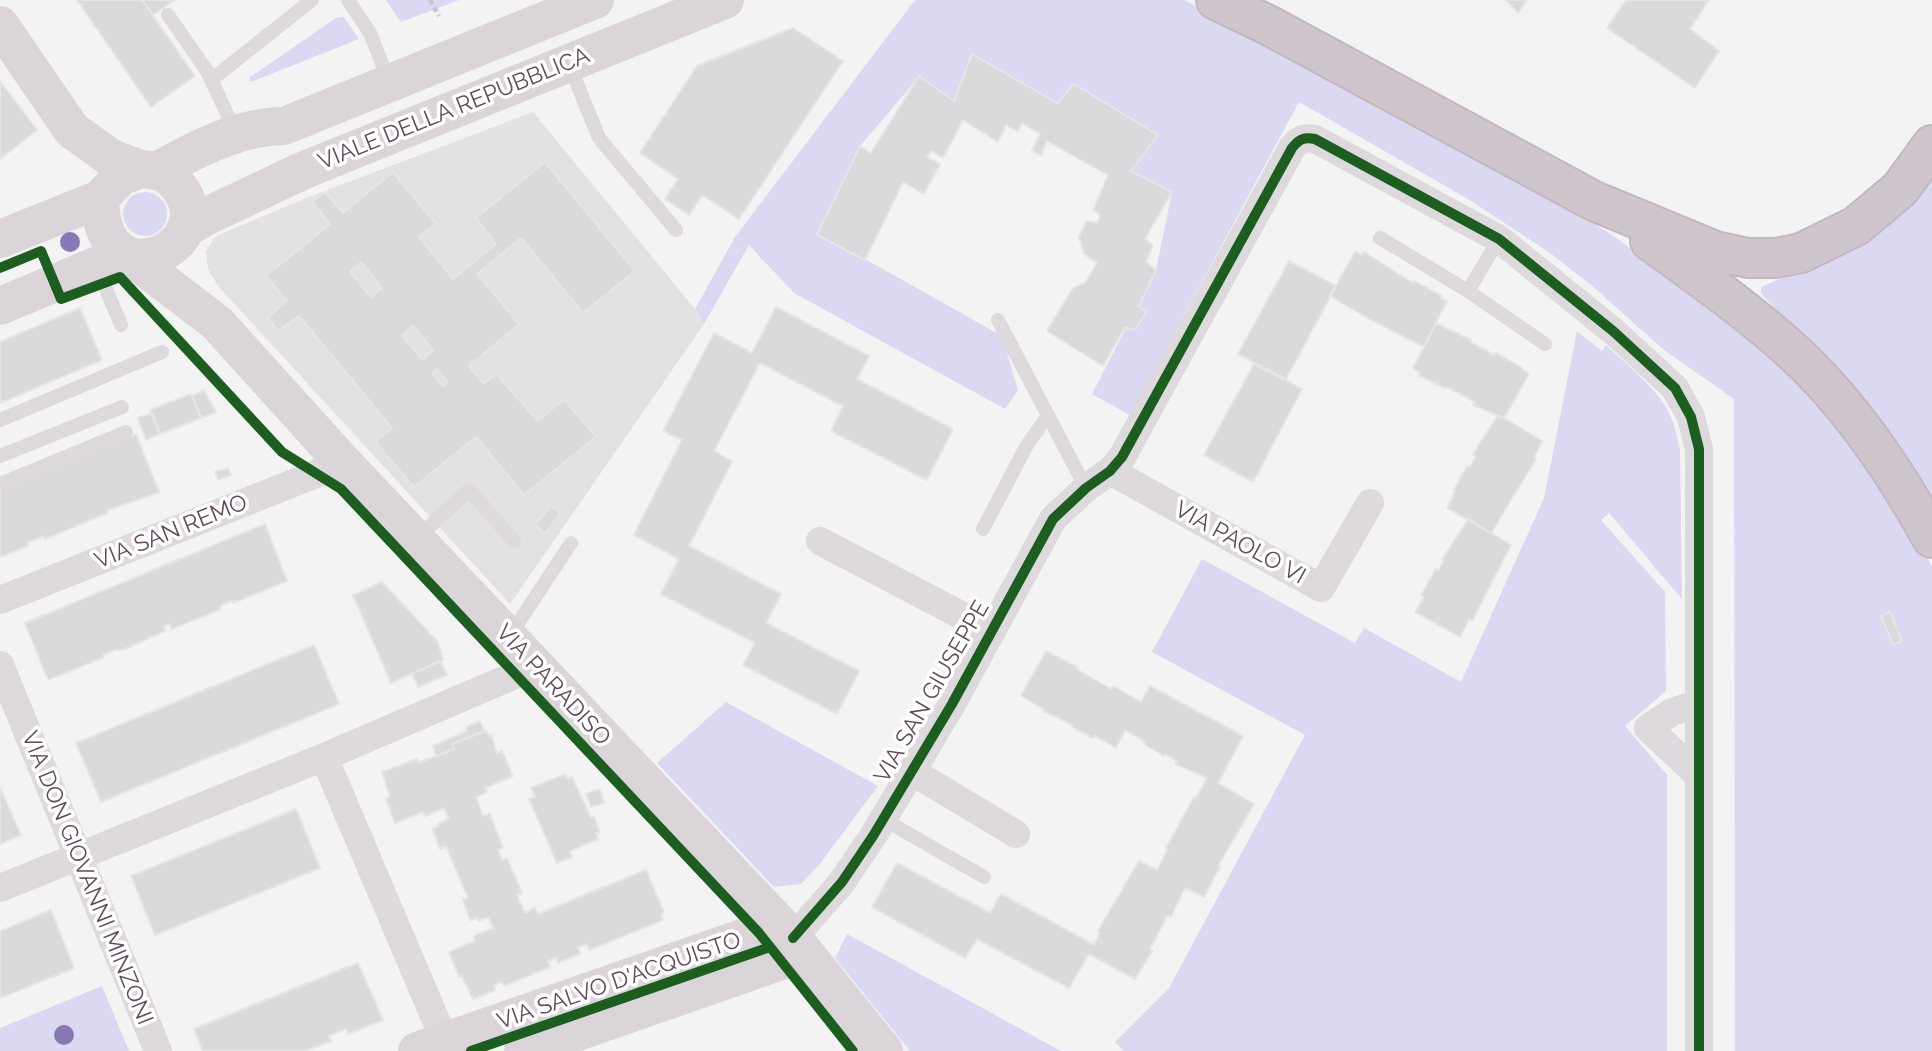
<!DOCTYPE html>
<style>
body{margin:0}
canvas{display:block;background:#f3f3f3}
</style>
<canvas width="1932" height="1051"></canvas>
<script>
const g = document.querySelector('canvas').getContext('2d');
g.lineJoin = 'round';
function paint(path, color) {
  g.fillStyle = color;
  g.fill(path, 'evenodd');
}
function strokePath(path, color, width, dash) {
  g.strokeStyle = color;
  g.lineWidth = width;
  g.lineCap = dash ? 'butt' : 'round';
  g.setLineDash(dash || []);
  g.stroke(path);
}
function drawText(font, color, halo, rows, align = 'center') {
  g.font = font + ' Raleway,sans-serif';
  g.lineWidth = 7;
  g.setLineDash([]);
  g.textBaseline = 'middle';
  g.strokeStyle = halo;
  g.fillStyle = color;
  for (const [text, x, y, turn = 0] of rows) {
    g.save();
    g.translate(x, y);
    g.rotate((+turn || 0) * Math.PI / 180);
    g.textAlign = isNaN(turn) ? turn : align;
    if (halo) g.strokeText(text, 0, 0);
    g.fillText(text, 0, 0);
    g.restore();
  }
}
const education = new Path2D(`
 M 533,112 L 695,309 L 704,324 L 510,604 L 218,286 L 208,269 L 206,251 L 215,237 L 223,233 L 304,199 Z`);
const green = new Path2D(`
 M 386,0 L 459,0 L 401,22 Z
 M 915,0 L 1184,0 L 1582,216 L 1615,237 L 1782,363 L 1830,411 L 1920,542 L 1932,567 L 1932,1051 L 1735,1051 L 1734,399 L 1664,350 L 1597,290 L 1550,253 L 1468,199 L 1299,102 L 1130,415 L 1092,394 L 1156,270 L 1172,192 L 1131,171 L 1057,103 L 978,57 L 954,101 L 919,77 L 860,146 L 865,259 L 1002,336 L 1018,390 L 1005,409 L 794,293 L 749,245 L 704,324 L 695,309 L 735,237 Z
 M 344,17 L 359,39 L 251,82 L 249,78 L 336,18 Z
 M 1932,174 L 1932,507 L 1799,335 L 1761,293 L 1761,287 L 1840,253 Z
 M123 214a22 22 0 1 1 44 0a22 22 0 1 1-44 0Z
 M 1577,331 L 1602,351 L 1606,345 C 1626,364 1658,389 1669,413 C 1675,425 1677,437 1680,450 L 1682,599 L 1609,513 L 1601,520 L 1665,592 L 1666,691 L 1625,726 L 1667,775 L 1667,1051 L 1124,1051 L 1115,1042 L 1169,988 L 1305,735 L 1152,652 L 1202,559 L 1355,643 L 1364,628 L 1461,682 L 1544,498 Z
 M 726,702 L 878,786 L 819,865 L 801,884 L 774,887 L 657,763 Z
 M 847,934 L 1061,1051 L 910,1051 L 835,958 Z
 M 102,986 L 129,1051 L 0,1051 L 0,1028 Z`);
const building = new Path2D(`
 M 77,0 L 142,0 L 195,76 L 151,107 Z
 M 142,0 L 175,0 L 153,15 Z
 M 1506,0 L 1527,0 L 1518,13 Z
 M 1626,0 L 1709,0 L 1690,29 L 1719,51 L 1695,88 L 1607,28 Z
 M 793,28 L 843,61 L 739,219 L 702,195 L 689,215 L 665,199 L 678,179 L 640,153 L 697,66 Z
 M 972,54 L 1057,103 L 1074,84 L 1158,135 L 1131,171 L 1172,192 L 1145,239 L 1153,245 L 1146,262 L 1156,270 L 1139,306 L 1146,312 L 1135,330 L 1125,327 L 1103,366 L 1047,331 L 1073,288 L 1085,283 L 1097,263 L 1084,254 L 1079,237 L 1087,221 L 1097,223 L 1100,216 L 1094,209 L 1108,175 L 1047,141 L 1041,155 L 1032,151 L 1040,134 L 1022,123 L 1018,131 L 1006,125 L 998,142 L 963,120 L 943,158 L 931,151 L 927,157 L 940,164 L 924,194 L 903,182 L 865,260 L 817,235 L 860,146 L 871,153 L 919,76 L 954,101 Z
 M 0,81 L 37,130 L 0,159 Z
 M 545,162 L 635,271 L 583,313 L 521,238 L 477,274 L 519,324 L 469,366 L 483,384 L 496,374 L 538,421 L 564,399 L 596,437 L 524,495 L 476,437 L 414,487 L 375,442 L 392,428 L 299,316 L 278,331 L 268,317 L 287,301 L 266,276 L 330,224 L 312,202 L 325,192 L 343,213 L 393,172 L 436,224 L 419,237 L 453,279 L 496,244 L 476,218 ZM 361,262 L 382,288 L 371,297 L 350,272 ZM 413,326 L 433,350 L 423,360 L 402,336 ZM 437,369 L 448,382 L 443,386 L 432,373 Z
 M 1355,252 L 1362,255 L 1364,252 L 1413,283 L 1415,281 L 1442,296 L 1441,298 L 1447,301 L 1424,347 L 1364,316 L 1330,296 Z
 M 1289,261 L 1336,286 L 1286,379 L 1238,354 Z
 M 776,307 L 869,356 L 857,379 L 953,429 L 927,480 L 831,431 L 843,406 L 760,363 L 714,451 L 732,461 L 689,546 L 781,594 L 766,623 L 859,671 L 837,714 L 743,665 L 755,643 L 661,594 L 679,559 L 634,535 L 682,440 L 663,431 L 714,333 L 752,353 Z
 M 80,308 L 102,360 L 0,403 L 0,342 Z
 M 1436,323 L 1471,340 L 1470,342 L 1494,355 L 1496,353 L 1522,368 L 1522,370 L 1529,374 L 1504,418 L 1473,405 L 1475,402 L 1447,387 L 1445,388 L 1418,375 L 1419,372 L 1413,368 Z
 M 1254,364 L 1302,389 L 1253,482 L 1204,455 Z
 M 204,390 L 216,412 L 201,418 L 192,396 Z
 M 191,394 L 201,418 L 160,434 L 150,410 Z
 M 152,413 L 160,434 L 146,440 L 138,418 Z
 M 1497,417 L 1504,418 L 1542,441 L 1534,457 L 1536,459 L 1491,533 L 1447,508 L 1455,492 L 1454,490 L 1467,466 L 1470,467 L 1476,457 L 1473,454 Z
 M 136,434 L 159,492 L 106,511 L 107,513 L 45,539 L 43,536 L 27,543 L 28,546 L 0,557 L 0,490 Z
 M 228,468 L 231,475 L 218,480 L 215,472 Z
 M 551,506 L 561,513 L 545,533 L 535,525 Z
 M 1468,519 L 1511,545 L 1472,621 L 1469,619 L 1460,637 L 1415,612 L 1424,597 L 1421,595 L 1436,569 L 1438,571 L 1444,561 L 1442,560 Z
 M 265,524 L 287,581 L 233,603 L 232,600 L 220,606 L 221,609 L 172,629 L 170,624 L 164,626 L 165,631 L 122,650 L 115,650 L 103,655 L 104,657 L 48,680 L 25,623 Z
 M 382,582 L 438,642 L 443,660 L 391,683 L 353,595 Z
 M 1890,612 L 1902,641 L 1893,645 L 1881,616 Z
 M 314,645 L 339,704 L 101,802 L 76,743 Z
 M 1046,651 L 1077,667 L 1076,669 L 1111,689 L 1113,686 L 1141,702 L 1150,686 L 1243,736 L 1218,783 L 1254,804 L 1218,866 L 1220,867 L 1204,897 L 1185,888 L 1171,917 L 1168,915 L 1150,949 L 1152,951 L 1135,979 L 1089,954 L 1069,988 L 977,939 L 965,958 L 872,907 L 897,863 L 990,913 L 1001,894 L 1094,945 L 1100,933 L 1098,931 L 1139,861 L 1157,870 L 1168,849 L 1166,848 L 1194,797 L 1196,798 L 1207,778 L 1175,764 L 1177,761 L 1165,754 L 1164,756 L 1144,744 L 1145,741 L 1125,730 L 1116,748 L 1095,736 L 1093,738 L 1072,727 L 1073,725 L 1043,711 L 1044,709 L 1021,696 Z
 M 440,661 L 447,675 L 418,687 L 412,674 Z
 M 480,721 L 484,731 L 452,744 L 454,749 L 436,756 L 433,746 L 467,731 L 466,727 Z
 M 486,731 L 489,736 L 491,735 L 497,753 L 502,751 L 513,776 L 485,788 L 487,792 L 476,797 L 483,816 L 490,814 L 503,848 L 498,850 L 502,860 L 507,858 L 522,893 L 517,895 L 525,913 L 535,908 L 538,914 L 646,870 L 664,912 L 661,914 L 663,920 L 589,950 L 587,944 L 578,947 L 580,954 L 558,963 L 556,958 L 548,961 L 550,967 L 504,986 L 502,982 L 494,985 L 495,990 L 473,999 L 462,976 L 459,977 L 449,952 L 475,941 L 474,936 L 493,928 L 489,917 L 478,921 L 477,918 L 470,920 L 463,899 L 468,898 L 446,846 L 440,849 L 433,829 L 439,826 L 438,824 L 449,819 L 444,808 L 425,816 L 423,812 L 395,823 L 386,799 L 390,797 L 382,772 L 417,759 L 418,763 L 454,749 L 452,744 Z
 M 565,774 L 567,779 L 572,777 L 591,818 L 594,817 L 600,832 L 596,833 L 598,839 L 570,851 L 572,857 L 557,863 L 529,799 L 535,797 L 531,788 Z
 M 0,788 L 21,835 L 0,844 Z
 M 600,789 L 604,803 L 591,807 L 586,794 Z
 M 296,809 L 320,868 L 155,935 L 131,876 Z
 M 51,910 L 74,968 L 0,998 L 0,931 Z
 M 358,963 L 383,1020 L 348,1034 L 346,1029 L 329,1036 L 331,1041 L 305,1051 L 203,1051 L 194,1029 Z`);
const path = new Path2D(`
 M 430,0 L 439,16`);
const lane = new Path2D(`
 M 348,0 L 370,33 L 389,82
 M 168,15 L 207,71 L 236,133
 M 569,64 L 599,138 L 676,230
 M 211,80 L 312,0
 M 1380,238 L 1468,291 L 1499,239
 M 97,267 L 121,325
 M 1468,291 L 1545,344
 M 998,320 L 1086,488
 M 0,420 L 162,352
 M 0,456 L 122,407
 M 0,484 L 126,432
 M 983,529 L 1027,445 L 1048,416
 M 417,538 L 469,490 L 514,541
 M 509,637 L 571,543
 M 883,819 L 984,877`);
const street = new Path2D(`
 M 1110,471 L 1321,588 L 1370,503
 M 820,541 L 991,631
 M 0,600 L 316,474 L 339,458
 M 0,665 L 158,1051
 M 324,757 L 449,1051
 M 911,771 L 1016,834
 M 1698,775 L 1648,728 L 1672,712 L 1699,703
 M 0,888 L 324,757 L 536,666
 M 793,938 L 842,882 L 873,836 L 952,704 L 1053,519 L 1086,488 L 1110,471 L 1122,457 L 1292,148 C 1299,139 1304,137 1315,139 L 1499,239 L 1613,331 L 1675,388 L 1691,417 L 1699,449 L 1699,1051`);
const secondary = new Path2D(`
 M 0,25 L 72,130 L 111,158 L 141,169
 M 141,169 C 160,170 171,174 181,190 C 220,247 102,304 100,199 L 120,177 Z
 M 159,170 C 195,149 241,126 284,126 L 595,0
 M 188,227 L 207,216 L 302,171 L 725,0
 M 0,239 L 100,199
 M 132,258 L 217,323 L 339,458 L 793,938 L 884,1051
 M 0,306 L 124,254
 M 417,1051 L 780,925
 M 523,1051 L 804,953`);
const highway = new Path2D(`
 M 1216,0 L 1270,26 L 1594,201 L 1715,251 L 1748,258 L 1776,258 L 1801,253 L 1856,226 L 1900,189 L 1932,145
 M 1650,241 C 1697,275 1745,309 1789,348 C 1847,400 1894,469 1932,538`);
const cycleway = new Path2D(`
 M 0,268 L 41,251 L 61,299 L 120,277 L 282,452 L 341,489 L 759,933 L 853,1051
 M 793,938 L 842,882 L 873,836 L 952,704 L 1053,519 L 1086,488 L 1110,471 L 1122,457 L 1292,148 C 1299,139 1304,137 1315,139 L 1499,239 L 1613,331 L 1675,388 L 1691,417 L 1699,449 L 1699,1051
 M 471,1051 L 770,947`);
const trees = [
 [70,242],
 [64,1035]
];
const streetNames = [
 ["VIALE DELLA REPUBBLICA",454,109,-22],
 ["VIA SAN REMO",171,532,-22],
 ["VIA PAOLO VI",1240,543,29],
 ["VIA PARADISO",553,685,47],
 ["VIA SAN GIUSEPPE",932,692,-60],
 ["VIA DON GIOVANNI MINZONI",87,878,68],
 ["VIA SALVO D'ACQUISTO",619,981,-19]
];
paint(education, '#e3e1e1');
paint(green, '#dbd8f2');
paint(building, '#dbd9db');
strokePath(building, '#e6e4e5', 2);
strokePath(highway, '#c3b8c0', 42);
strokePath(path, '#c8c3cf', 4.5, [5, 3.5]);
strokePath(lane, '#ddd9dc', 14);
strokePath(street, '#ddd9dc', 28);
strokePath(secondary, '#dbd5da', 38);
strokePath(highway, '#cfc5cd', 38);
strokePath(cycleway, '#1b5e20', 10);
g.fillStyle = '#8879b6';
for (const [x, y] of trees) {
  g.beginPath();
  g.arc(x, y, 10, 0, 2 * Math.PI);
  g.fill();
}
drawText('23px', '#60495b', '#fff', streetNames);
</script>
